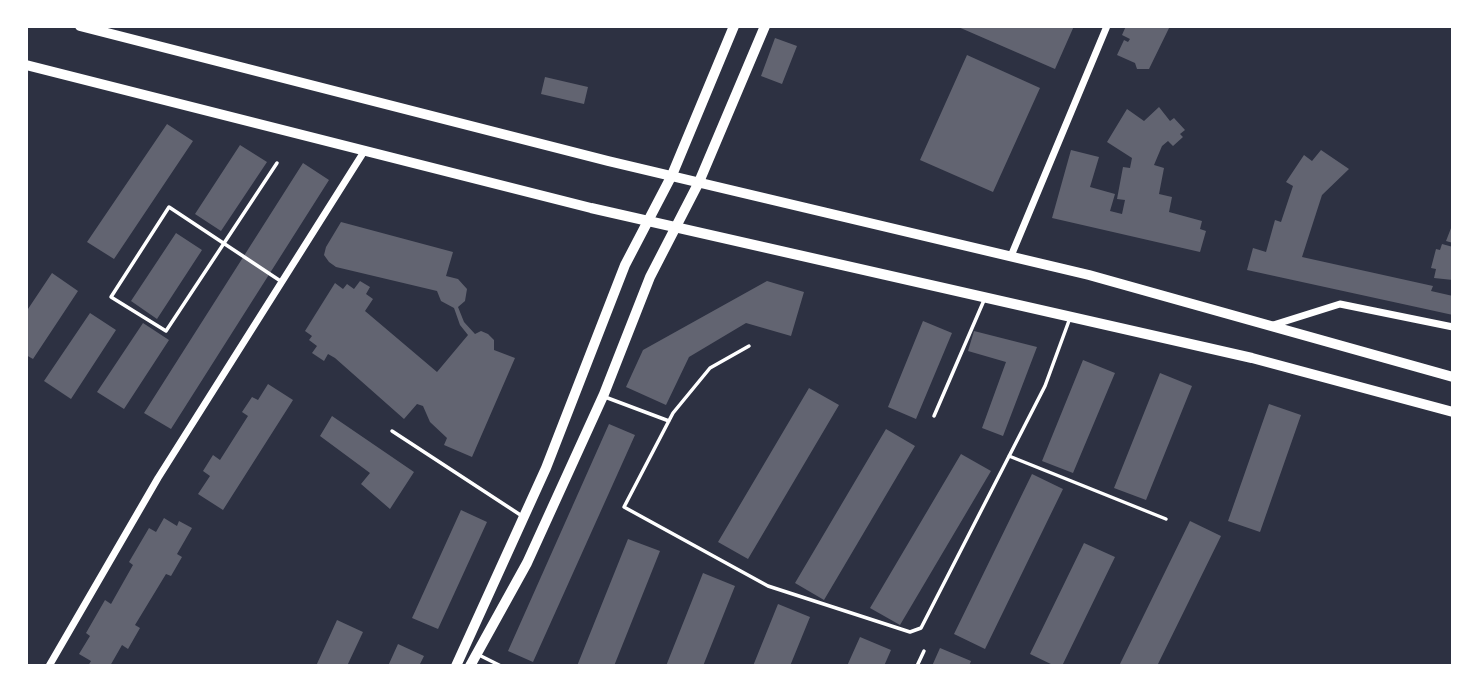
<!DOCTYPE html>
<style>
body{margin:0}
#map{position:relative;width:1479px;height:692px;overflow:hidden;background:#2d3142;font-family:"Fira Sans Condensed",sans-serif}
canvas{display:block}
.frame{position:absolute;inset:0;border:28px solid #fff;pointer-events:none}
</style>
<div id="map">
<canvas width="1479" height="692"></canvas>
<div class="frame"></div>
</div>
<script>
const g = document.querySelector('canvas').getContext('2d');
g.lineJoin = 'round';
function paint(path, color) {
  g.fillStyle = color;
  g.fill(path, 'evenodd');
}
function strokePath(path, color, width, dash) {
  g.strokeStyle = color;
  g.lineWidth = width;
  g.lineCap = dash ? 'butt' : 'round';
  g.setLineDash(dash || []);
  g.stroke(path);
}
const building = new Path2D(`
 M 956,26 L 1074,26 L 1055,69 Z
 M 1126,26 L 1170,26 L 1149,69 L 1137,69 L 1135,63 L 1117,55 L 1124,40 L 1128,42 L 1130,39 L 1122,35 Z
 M 775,38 L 797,46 L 782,84 L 761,76 Z
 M 967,55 L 1040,88 L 993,192 L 920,160 Z
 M 545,77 L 588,87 L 584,104 L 541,94 Z
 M 1159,107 L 1170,121 L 1174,118 L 1185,130 L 1180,134 L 1183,137 L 1173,146 L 1168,141 L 1162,146 L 1154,165 L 1164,168 L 1159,194 L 1172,197 L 1169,212 L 1202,221 L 1200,229 L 1206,231 L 1200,252 L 1052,218 L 1071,150 L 1099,157 L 1090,187 L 1115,194 L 1110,211 L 1122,214 L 1125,200 L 1117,199 L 1123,167 L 1130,168 L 1132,158 L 1107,142 L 1127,109 L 1144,121 Z
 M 167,124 L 193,141 L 114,259 L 87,242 Z
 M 240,145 L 267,162 L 221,231 L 195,214 Z
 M 1321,150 L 1349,169 L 1322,195 L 1302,257 L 1433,286 L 1431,291 L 1453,296 L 1453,315 L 1247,270 L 1253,248 L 1266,252 L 1275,220 L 1281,222 L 1293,186 L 1286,182 L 1304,155 L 1312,161 Z
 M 303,163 L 329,180 L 171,429 L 144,413 Z
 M 341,222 L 453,252 L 446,276 L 458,279 L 467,289 L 465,301 L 458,307 L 464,322 L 475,334 L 481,331 L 488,334 L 494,340 L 494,350 L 515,358 L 472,457 L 444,445 L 447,438 L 430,422 L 423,406 L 417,404 L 404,419 L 335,358 L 328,354 L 324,361 L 312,353 L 317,346 L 309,340 L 312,336 L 305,331 L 335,283 L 343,289 L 347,284 L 354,289 L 360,281 L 370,287 L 366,294 L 373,299 L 365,311 L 437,372 L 468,335 L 460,325 L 454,308 L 441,301 L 437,291 L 336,267 L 329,262 L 324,255 L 326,247 Z
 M 1453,223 L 1453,243 L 1446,241 Z
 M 176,233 L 202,250 L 157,319 L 131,301 Z
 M 1442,244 L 1453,247 L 1453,280 L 1434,278 L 1436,269 L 1431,268 L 1436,249 L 1440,250 Z
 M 52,273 L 78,291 L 33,359 L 26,355 L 26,312 Z
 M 767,281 L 804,292 L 791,336 L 746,323 L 689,357 L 666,405 L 626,387 L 643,350 Z
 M 90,313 L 116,330 L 71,399 L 44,381 Z
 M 923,321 L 952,333 L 916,419 L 888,407 Z
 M 143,323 L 169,340 L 124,409 L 97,392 Z
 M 974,331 L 1037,347 L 1003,436 L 982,428 L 1006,362 L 968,351 Z
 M 1083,360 L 1115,373 L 1073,473 L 1042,461 Z
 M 1160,373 L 1192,386 L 1146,500 L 1114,488 Z
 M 268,384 L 293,400 L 223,510 L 198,494 L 210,476 L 203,471 L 213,455 L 220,460 L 248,416 L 242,412 L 252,397 L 258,400 Z
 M 809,388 L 839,405 L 748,559 L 718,542 Z
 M 1269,404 L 1301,415 L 1260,532 L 1228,521 Z
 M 332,416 L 414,472 L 390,509 L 361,484 L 370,473 L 320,436 Z
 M 609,424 L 635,435 L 533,662 L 508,651 Z
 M 886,429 L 915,446 L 824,600 L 795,583 Z
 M 961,454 L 991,471 L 900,625 L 870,608 Z
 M 1032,474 L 1063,489 L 985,649 L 954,634 Z
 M 461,510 L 487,522 L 438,629 L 412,618 Z
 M 164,518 L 177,526 L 179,521 L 192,528 L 177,554 L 182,557 L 171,576 L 166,574 L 135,625 L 140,628 L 128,649 L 122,645 L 110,666 L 88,666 L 91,661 L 79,654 L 90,636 L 86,633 L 105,600 L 111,604 L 133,565 L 129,562 L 149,528 L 156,532 Z
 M 1190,521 L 1221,536 L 1157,666 L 1119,666 Z
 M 628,539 L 660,551 L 614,666 L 577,666 Z
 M 1084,543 L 1115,557 L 1062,666 L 1055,666 L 1030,654 Z
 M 703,573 L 735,586 L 703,666 L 666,666 Z
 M 778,604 L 810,617 L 790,666 L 753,666 Z
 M 337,620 L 363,632 L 347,666 L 316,666 Z
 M 860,637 L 891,650 L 884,666 L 847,666 Z
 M 398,644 L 424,656 L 419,666 L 388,666 Z
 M 940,648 L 971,661 L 969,666 L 932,666 Z`);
const service = new Path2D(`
 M 277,163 L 166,331 L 111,297 L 169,207 L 282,282
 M 749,346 L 710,368 L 673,413 L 624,507 L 768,586 L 910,632 L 921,628 L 1045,386 L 1070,318
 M 605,397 L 669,421
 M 934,416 L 985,298
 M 392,431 L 522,516
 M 1009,456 L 1166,519
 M 479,655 L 501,666
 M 917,666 L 924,651`);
const minor = new Path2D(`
 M 1011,256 L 1107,26
 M 1270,326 L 1340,304 L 1453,327
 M 49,666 L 158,478 L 365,150`);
const secondary = new Path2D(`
 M 456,666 L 546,468 L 625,265 L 672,175 L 734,26
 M 470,666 L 527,563 L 604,394 L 650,277 L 699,182 L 765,26`);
const primary = new Path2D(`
 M 80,26 L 608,161 L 1089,275 L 1453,377
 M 26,65 L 591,208 L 1252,358 L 1453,412`);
paint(building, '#626471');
strokePath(service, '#fff', 3.5);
strokePath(minor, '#fff', 7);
strokePath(secondary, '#fff', 10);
strokePath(primary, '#fff', 10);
</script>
